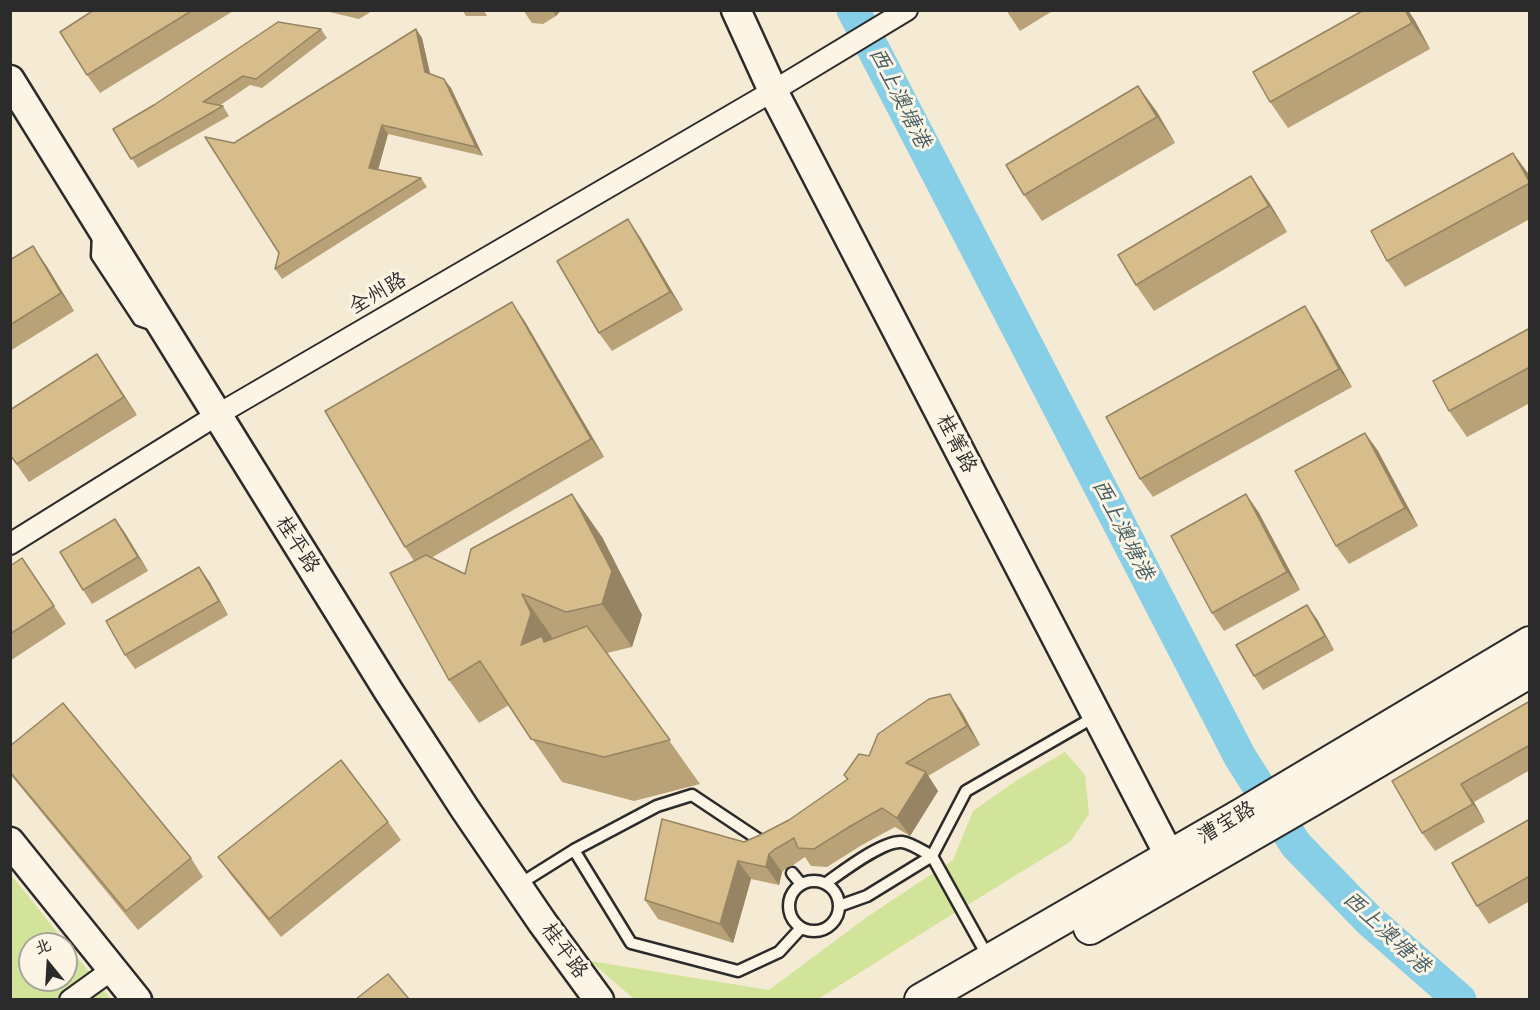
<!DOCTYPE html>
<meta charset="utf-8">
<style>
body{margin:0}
#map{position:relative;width:1540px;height:1010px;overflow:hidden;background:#f5ead3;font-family:"Shantell Sans","LXGW WenKai TC",sans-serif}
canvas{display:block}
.frame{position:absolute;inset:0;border:12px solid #2b2b2b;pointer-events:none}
.north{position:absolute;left:18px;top:932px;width:60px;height:60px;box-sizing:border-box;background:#fcf5e5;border:2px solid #a8a49b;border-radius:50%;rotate:342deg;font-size:16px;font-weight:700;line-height:24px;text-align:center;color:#2b2b2b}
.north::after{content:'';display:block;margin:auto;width:21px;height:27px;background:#2b2b2b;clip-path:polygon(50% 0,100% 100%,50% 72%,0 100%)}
</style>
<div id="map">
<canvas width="1540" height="1010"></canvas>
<div class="frame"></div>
<div class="north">北</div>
</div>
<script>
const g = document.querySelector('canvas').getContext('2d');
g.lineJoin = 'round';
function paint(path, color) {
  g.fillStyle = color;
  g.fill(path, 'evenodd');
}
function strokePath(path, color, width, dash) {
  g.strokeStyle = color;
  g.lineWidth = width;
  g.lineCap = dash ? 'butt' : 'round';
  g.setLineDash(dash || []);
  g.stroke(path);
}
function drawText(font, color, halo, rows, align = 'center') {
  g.font = font + ' "Shantell Sans","LXGW WenKai TC",sans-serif';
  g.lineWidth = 6;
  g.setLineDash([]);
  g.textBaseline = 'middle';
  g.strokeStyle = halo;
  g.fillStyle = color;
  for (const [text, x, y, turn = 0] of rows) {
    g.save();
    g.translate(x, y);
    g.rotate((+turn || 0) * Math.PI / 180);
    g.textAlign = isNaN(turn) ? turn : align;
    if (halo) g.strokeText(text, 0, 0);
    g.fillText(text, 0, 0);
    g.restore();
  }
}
const green = new Path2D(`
 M 1065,752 L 1085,775 L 1089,814 L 1070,842 L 943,920 L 818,999 L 634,999 L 590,961 L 769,990 L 867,917 L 953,860 L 973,811 L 1017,780 Z
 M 11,875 L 111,999 L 11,999 ZM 30,944 L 66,944 L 66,980 L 30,980 Z`);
const river = new Path2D(`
 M 853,10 L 1240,757 L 1296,845 L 1369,920 L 1460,1000`);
const lane = new Path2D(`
 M 98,234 L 97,256 L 139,320 L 156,326
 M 767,845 L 692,795 L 657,806 L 574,850 L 631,943 L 738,971 L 779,952 L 801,928
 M 792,873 L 801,884
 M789 906a25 25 0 1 1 50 0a25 25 0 1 1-50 0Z
 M 826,883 C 842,872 883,840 902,842 C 911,843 924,852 932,856
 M 518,885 L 574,850
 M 839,906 L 867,896 L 932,856
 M 988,957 L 932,856 L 966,791 L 1096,716`);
const street = new Path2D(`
 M 10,544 L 217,415 L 773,91 L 907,10
 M 70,1000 L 113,969`);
const secondary = new Path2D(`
 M 736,10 L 773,91 L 1180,876
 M 10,80 L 389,692 L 465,809 L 542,922 L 599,1000
 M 10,842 L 137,1000`);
const primary = new Path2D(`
 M 1090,928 L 1313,799 L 1530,671
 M 921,1000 L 1243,814 L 1530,643`);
const wall = new Path2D(`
 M 94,10 L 235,10 L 100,93 L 87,75 Z
 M 321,10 L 374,10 L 359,19 Z
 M 462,10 L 484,10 L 487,16 L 466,16 Z
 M 523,10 L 561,10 L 556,16 L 543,24 L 532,23 Z
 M 1006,10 L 1054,10 L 1020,31 Z
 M 1414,19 L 1430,49 L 1288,128 L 1270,102 Z
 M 321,29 L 327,38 L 262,88 L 250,85 L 219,106 L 223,106 L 229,116 L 138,168 L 113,129 Z
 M 416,29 L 422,38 L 430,74 L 451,88 L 483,156 L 388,134 L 378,170 L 421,178 L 427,187 L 282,279 L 275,269 L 279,253 L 234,143 Z
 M 1138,86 L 1157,112 L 1175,143 L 1042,221 L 1024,195 Z
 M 1513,153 L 1530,176 L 1530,219 L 1405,287 L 1387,261 Z
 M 1269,202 L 1287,232 L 1154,311 L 1136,285 Z
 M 640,237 L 683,310 L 612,351 L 599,333 Z
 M 10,260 L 46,265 L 74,311 L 10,351 Z
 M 1305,306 L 1317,325 L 1352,387 L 1153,497 L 1140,479 Z
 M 524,320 L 604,457 L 431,558 L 465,574 L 602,537 L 642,615 L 632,647 L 607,653 L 700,784 L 634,801 L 562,782 L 509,705 L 479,723 L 449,680 L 414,561 L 405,547 Z
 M 1530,328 L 1530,403 L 1467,437 L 1449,411 Z
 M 109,372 L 137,415 L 29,482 L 10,455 Z
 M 1365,433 L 1378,451 L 1418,526 L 1349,564 L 1336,546 Z
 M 1246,494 L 1259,513 L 1300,590 L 1224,631 L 1212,613 Z
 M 115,519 L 125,533 L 148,571 L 92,604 L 83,590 Z
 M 10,566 L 35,577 L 66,624 L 10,661 Z
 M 209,581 L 228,615 L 135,669 L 125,655 Z
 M 1317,619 L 1334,650 L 1263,690 L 1254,676 Z
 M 1530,701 L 1530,770 L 1474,802 L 1485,822 L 1435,851 L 1422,833 Z
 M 962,712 L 980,745 L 928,776 L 938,791 L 910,836 L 895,827 L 862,845 L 827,867 L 811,866 L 805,857 L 792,866 L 788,867 L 782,872 L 779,885 L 751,879 L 733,943 L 658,919 L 645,900 L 744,842 L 760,835 L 789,820 L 847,780 L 844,775 L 869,756 Z
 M 10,746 L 191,858 L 203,877 L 138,930 L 10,774 Z
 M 1530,819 L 1530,901 L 1489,924 L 1477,906 Z
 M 388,822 L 401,840 L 281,937 L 231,875 L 218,857 Z`);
const shadedWall = new Path2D(`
 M 552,10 L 561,10 L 556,16 Z
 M 1405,10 L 1408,10 L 1414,19 L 1430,49 L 1412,23 Z
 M 416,29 L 422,38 L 432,82 L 425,72 Z
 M 444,79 L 451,88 L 483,156 L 476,147 Z
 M 1138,86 L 1157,112 L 1175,143 L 1157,117 Z
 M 382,125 L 388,134 L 376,177 L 369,168 Z
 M 1513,153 L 1530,176 L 1530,182 Z
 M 1251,176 L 1269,202 L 1287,232 L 1269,206 Z
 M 628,219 L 640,237 L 683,310 L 670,292 Z
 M 33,246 L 46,265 L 74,311 L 61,293 Z
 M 512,302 L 524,320 L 604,457 L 591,439 Z
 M 1305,306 L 1317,325 L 1352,387 L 1339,369 Z
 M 97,354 L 109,372 L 137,415 L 124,397 Z
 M 1365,433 L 1378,451 L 1418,526 L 1405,508 Z
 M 572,494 L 602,537 L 642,615 L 632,647 L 602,604 Z
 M 1246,494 L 1259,513 L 1300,590 L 1287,572 Z
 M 115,519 L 125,533 L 148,571 L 138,557 Z
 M 199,567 L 209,581 L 228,615 L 219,601 Z
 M 522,594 L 552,637 L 561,656 L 521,645 Z
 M 1307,605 L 1317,619 L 1334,650 L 1325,636 Z
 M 950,694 L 962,712 L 980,745 L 967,726 Z
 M 926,772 L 938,791 L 910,836 L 897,818 Z
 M 1461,784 L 1474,802 L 1485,822 L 1473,804 Z
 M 769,854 L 782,872 L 779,885 L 766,867 Z
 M 738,861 L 751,879 L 733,943 L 720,924 Z`);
const building = new Path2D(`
 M 94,10 L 193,10 L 87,75 L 60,32 Z
 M 1364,10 L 1405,10 L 1412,23 L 1270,102 L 1253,72 Z
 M 278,22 L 321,29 L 256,79 L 243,76 L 203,102 L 223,106 L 131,159 L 113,129 L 154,105 Z
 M 416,29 L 425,72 L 444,79 L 476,147 L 382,125 L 369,168 L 421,178 L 275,269 L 279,253 L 205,137 L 234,143 Z
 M 1138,86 L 1157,117 L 1024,195 L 1006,165 Z
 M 1513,153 L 1530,183 L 1387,261 L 1371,231 Z
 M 1251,176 L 1269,206 L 1136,285 L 1118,255 Z
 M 628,219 L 670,292 L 599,333 L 557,261 Z
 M 33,246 L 61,293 L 10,325 L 10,260 Z
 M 512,302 L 591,439 L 405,547 L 325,411 Z
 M 1305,306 L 1339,369 L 1140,479 L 1106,417 Z
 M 1530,328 L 1530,367 L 1449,411 L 1433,381 Z
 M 97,354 L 124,397 L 17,464 L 10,455 L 10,410 Z
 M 1365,433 L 1405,508 L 1336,546 L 1295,471 Z
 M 572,494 L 612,571 L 602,604 L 566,612 L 522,594 L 531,613 L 521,645 L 542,636 L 544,642 L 587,626 L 670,740 L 604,757 L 531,739 L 480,661 L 449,680 L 390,573 L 426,555 L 465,574 L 471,549 Z
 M 1246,494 L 1287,572 L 1212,613 L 1171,536 Z
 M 115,519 L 138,557 L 83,590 L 60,552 Z
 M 22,558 L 54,606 L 10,634 L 10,566 Z
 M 199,567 L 219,601 L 125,655 L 106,621 Z
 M 1307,605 L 1325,636 L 1254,676 L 1236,645 Z
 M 950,694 L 967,726 L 906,763 L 926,772 L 897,818 L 882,808 L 849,827 L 814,849 L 798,848 L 794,838 L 779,847 L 775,849 L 769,854 L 766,867 L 738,861 L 720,924 L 645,900 L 662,819 L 744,842 L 760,835 L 789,820 L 848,779 L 844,775 L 859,754 L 869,756 L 878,734 L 929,699 Z
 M 1530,701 L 1530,745 L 1461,784 L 1473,804 L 1422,833 L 1392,781 Z
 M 63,703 L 191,858 L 126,911 L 10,772 L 10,746 Z
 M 341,760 L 388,822 L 269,919 L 218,857 Z
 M 1530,819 L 1530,876 L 1477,906 L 1452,863 Z
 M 388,974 L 409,999 L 356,999 Z`);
const streetNames = [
 ["全州路",378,294,-30],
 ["桂箐路",956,444,63],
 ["桂平路",297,545,58],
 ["漕宝路",1227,823,-30],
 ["桂平路",564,951,54]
];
const waterNames = [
 ["西上澳塘港",899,98,63],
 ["西上澳塘港",1122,530,63],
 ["西上澳塘港",1386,933,43]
];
paint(green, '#d1e499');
strokePath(river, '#86cfe7', 33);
strokePath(lane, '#2b2b2b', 15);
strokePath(street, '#2b2b2b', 24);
strokePath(secondary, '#2b2b2b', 33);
strokePath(primary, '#2b2b2b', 36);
strokePath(lane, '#fcf5e5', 10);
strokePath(street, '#fcf5e5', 20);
strokePath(secondary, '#fcf5e5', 28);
strokePath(primary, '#fcf5e5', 32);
paint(wall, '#b9a278');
paint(shadedWall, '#968462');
paint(building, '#d7bc8c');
strokePath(building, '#968462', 1.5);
drawText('21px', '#2b2b2b', '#fcf5e5', streetNames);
drawText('italic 22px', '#465c63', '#fcf5e5', waterNames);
</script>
